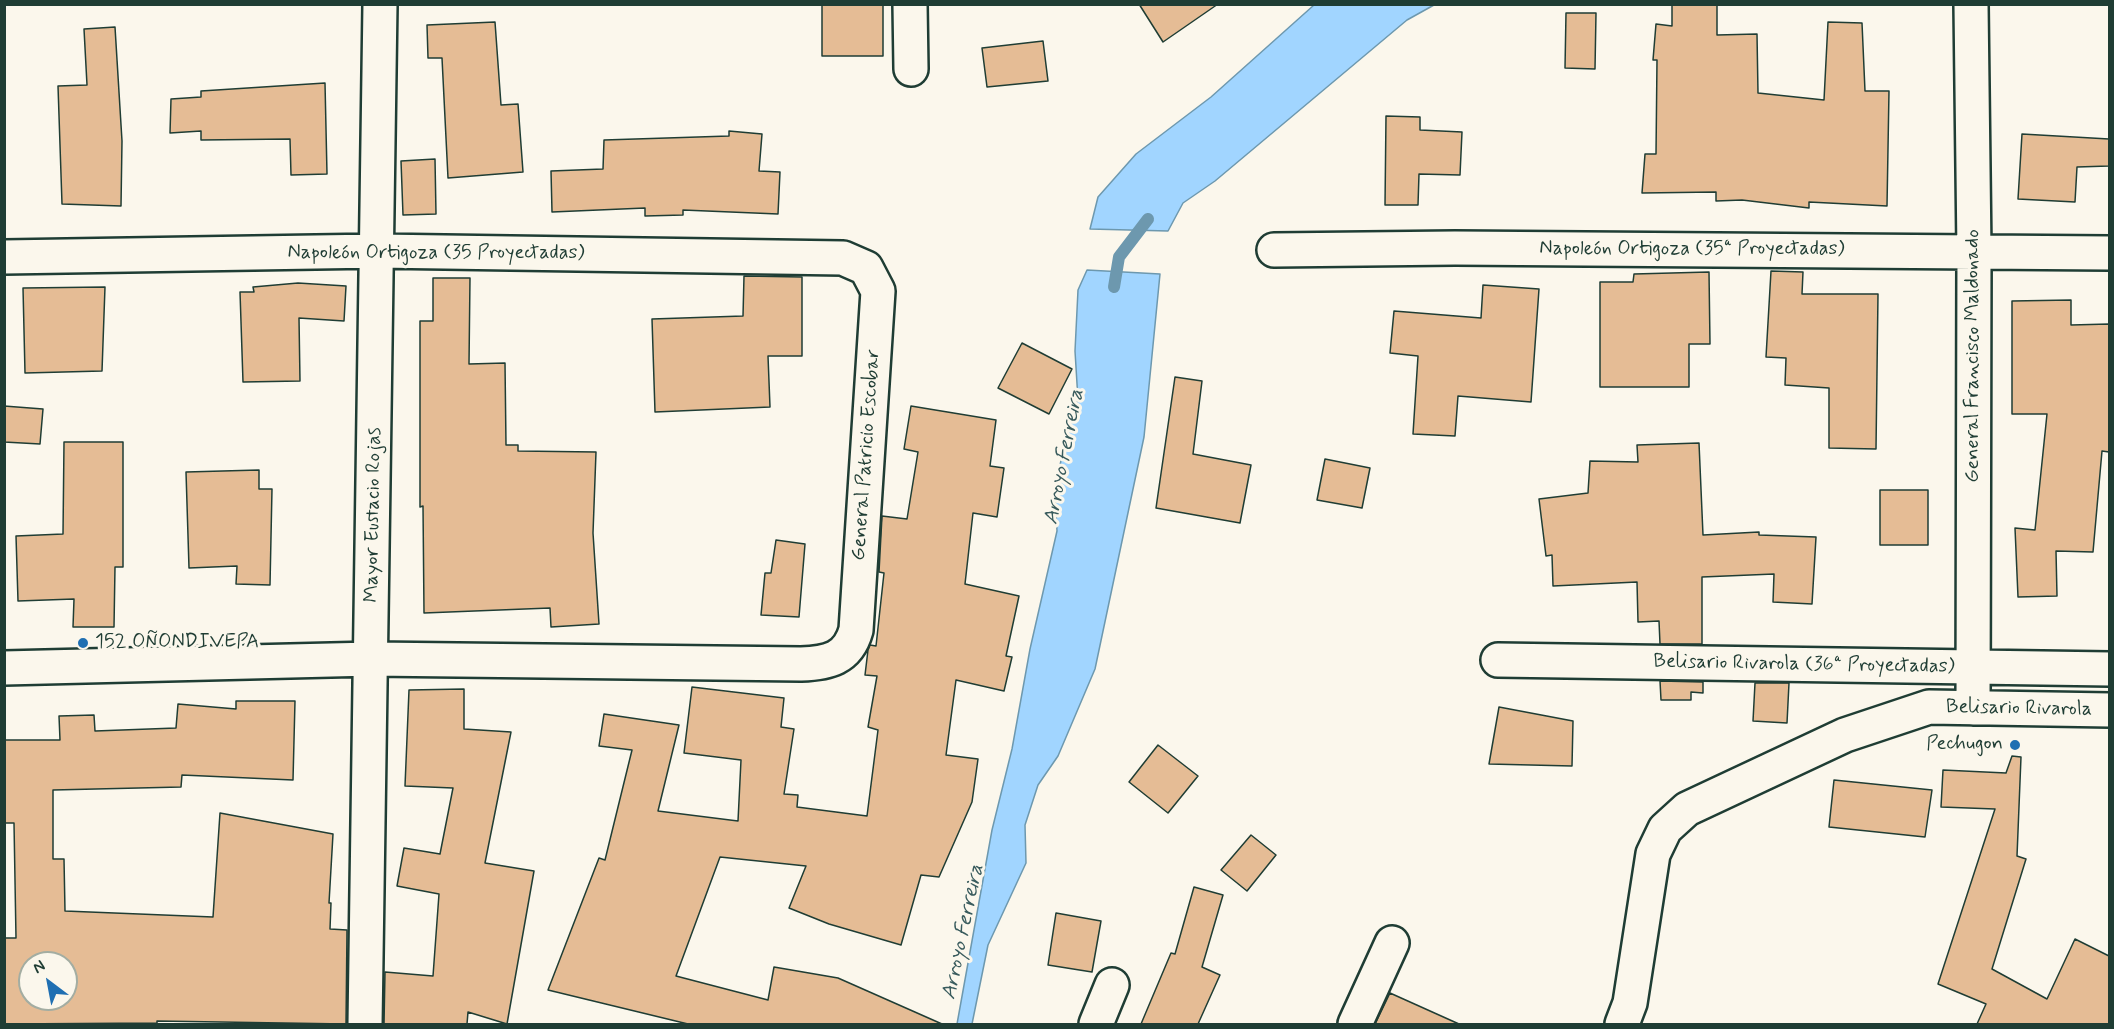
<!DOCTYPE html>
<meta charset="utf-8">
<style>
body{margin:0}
#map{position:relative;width:2114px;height:1029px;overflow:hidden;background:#fbf7ec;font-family:Mynerve,sans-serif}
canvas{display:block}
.frame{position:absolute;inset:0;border:6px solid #1f3d34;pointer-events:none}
.north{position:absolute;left:18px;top:951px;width:60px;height:60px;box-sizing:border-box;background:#fbf7ec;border:2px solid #a3ada2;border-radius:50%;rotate:328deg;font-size:16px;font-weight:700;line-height:24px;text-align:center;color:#1f3d34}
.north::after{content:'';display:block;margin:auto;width:21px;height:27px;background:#1f6fb2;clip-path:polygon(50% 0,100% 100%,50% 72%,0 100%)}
</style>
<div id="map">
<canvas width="2114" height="1029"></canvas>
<div class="frame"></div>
<div class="north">N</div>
</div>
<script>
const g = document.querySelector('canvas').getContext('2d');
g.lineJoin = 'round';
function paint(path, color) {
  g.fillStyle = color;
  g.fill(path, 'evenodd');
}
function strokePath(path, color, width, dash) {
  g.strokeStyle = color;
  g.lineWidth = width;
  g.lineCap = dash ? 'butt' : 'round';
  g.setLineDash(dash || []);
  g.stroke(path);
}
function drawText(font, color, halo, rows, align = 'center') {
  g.font = font + ' Mynerve,sans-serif';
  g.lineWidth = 6;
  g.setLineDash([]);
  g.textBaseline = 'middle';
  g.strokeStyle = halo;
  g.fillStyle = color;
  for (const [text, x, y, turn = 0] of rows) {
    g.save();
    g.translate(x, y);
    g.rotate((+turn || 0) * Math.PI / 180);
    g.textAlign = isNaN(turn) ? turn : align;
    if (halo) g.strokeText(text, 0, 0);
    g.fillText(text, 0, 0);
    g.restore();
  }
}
const water = new Path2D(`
 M 1314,5 L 1434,5 L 1407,20 L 1215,181 L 1183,203 L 1168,231 L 1090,229 L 1098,197 L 1136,154 L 1211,97 Z
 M 1087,270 L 1160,274 L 1144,437 L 1095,669 L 1058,756 L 1038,785 L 1025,825 L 1026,863 L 988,945 L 972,1024 L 957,1024 L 992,830 L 1012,749 L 1030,649 L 1057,531 L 1055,492 L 1069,418 L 1078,400 L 1075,351 L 1078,290 Z`);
const stream = new Path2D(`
 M 1114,287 L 1119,257 L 1148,219`);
const building = new Path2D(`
 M 822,4 L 883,4 L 883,56 L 822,56 Z
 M 1139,4 L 1218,4 L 1163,42 Z
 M 1672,4 L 1717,4 L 1717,35 L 1757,34 L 1758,93 L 1824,100 L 1828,22 L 1862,23 L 1865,91 L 1889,91 L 1887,206 L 1809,202 L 1809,208 L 1742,200 L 1716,201 L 1716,192 L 1642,193 L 1645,154 L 1656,154 L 1657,60 L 1653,60 L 1656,24 L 1672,26 Z
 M 1566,13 L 1596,13 L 1595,69 L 1565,68 Z
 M 495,22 L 501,105 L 518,104 L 523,172 L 448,178 L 442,58 L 428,58 L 427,25 Z
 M 115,27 L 122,141 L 121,206 L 62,204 L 58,86 L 87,85 L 84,29 Z
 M 1043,41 L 1048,81 L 987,87 L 982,48 Z
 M 325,83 L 327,174 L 291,175 L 290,139 L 201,140 L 201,131 L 170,133 L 171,99 L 201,97 L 201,91 Z
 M 1386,116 L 1420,117 L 1420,130 L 1462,132 L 1460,175 L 1419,174 L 1418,205 L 1385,205 Z
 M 729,131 L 762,134 L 759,171 L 780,172 L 778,214 L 683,210 L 683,215 L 645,216 L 645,208 L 552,212 L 551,171 L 603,169 L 604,140 L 729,136 Z
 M 2022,134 L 2109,139 L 2109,166 L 2077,167 L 2075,202 L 2018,199 Z
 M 435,159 L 436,214 L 403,215 L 401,161 Z
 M 1771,271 L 1803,272 L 1802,294 L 1878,294 L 1876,449 L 1829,448 L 1829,388 L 1785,385 L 1786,358 L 1766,357 Z
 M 1709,272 L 1710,344 L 1689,344 L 1689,387 L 1600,387 L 1600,282 L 1633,282 L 1634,274 Z
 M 744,276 L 802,277 L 802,356 L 768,356 L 770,407 L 655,412 L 652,319 L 743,316 Z
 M 433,278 L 470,278 L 469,364 L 505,363 L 506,445 L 518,445 L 518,451 L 596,452 L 593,533 L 599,624 L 551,627 L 550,608 L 424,613 L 423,506 L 420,507 L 420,321 L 433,321 Z
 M 298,283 L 346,286 L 344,321 L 299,318 L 300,381 L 243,382 L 240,292 L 254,292 L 253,287 Z
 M 1483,285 L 1539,289 L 1531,402 L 1458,396 L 1455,436 L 1413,434 L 1418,356 L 1390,353 L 1394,311 L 1481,318 Z
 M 105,287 L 102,371 L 25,373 L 23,288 Z
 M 2071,300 L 2071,325 L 2109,324 L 2109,452 L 2102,451 L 2093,552 L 2056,551 L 2057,596 L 2018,597 L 2015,528 L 2035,530 L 2047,414 L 2012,414 L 2012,301 Z
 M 1022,343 L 1072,369 L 1049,414 L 998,388 Z
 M 1175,377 L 1202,381 L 1193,454 L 1251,465 L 1240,523 L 1156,508 Z
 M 4,406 L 43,409 L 40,444 L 4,442 Z
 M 911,406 L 996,420 L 990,466 L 1004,468 L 997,517 L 973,513 L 965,584 L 1019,596 L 1006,656 L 1012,657 L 1004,691 L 956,680 L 946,755 L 978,759 L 972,802 L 939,877 L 921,875 L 901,945 L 829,924 L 789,908 L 806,866 L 720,857 L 676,976 L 768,1000 L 774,967 L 838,978 L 942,1024 L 688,1024 L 548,990 L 599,858 L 605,860 L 632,750 L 599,746 L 604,714 L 679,725 L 658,811 L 738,821 L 741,760 L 684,753 L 692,687 L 784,698 L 781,727 L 794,729 L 784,794 L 798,795 L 797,807 L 867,816 L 878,730 L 868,727 L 877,676 L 865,675 L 868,650 L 870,645 L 876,646 L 884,573 L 879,572 L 882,516 L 907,519 L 918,452 L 904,449 Z
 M 64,442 L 123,442 L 123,567 L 115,567 L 114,627 L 73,627 L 74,599 L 18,601 L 16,536 L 63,534 Z
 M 1699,443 L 1703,535 L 1759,532 L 1759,535 L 1816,537 L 1812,604 L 1773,602 L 1774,574 L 1702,577 L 1702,644 L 1660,644 L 1659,621 L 1638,622 L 1637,582 L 1553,586 L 1552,555 L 1546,556 L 1539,499 L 1588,493 L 1590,461 L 1638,462 L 1637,445 Z
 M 1325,459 L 1370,468 L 1362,508 L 1317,500 Z
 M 259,470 L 259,489 L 272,489 L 270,585 L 236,584 L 237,566 L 189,568 L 186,472 Z
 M 1880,490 L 1928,490 L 1928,545 L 1880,545 Z
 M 776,540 L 805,544 L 799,617 L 761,615 L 765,573 L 771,573 Z
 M 1660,681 L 1703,682 L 1703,693 L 1691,692 L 1691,700 L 1661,700 Z
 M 1755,683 L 1789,683 L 1787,723 L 1753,721 Z
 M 464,689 L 464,729 L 511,732 L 485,863 L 534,871 L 507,1024 L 468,1012 L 467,1024 L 384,1024 L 385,972 L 433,976 L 439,894 L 397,886 L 404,848 L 440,854 L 453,788 L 405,786 L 409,690 Z
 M 236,701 L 295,701 L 293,780 L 182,775 L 181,787 L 53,790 L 53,859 L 64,859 L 65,911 L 213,917 L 220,813 L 333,834 L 329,903 L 331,903 L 330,929 L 347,930 L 346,1024 L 157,1021 L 157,1023 L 4,1024 L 4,938 L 16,938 L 14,823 L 4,823 L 4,740 L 60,740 L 59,716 L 94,715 L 95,731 L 176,728 L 178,704 L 236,709 ZM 30,963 L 66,963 L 66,999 L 30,999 Z
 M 1499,707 L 1573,721 L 1572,766 L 1489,764 Z
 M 1158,745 L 1198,776 L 1168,813 L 1129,782 Z
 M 2012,756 L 2021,757 L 2017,856 L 2026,859 L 1992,969 L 2047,999 L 2075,939 L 2109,956 L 2109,1024 L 1977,1024 L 1986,1004 L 1938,984 L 1995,809 L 1941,807 L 1943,770 L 2006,773 Z
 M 1834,780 L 1932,790 L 1925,837 L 1829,827 Z
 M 1251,835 L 1276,855 L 1247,891 L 1221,870 Z
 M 1194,887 L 1223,895 L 1202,967 L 1220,975 L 1198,1024 L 1141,1024 L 1171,953 L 1175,954 Z
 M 1056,913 L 1101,921 L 1092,972 L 1048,965 Z
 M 1390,993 L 1459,1024 L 1375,1024 Z`);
const minor = new Path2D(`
 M 910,4 L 911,69
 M 1971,4 L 1974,252 L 1973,708
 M 1274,250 L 1455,248 L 2110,253
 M 4,257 L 378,251 L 843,258 L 866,268 L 878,291 L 856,630 C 848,659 828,663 801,664 L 372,659 L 4,668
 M 1498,660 L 2110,669
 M 365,1024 L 380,4
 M 1096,1024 L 1112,985
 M 1355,1024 L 1392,943
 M 1622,1024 L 1630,1003 L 1653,854 L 1665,829 L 1687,809 L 1845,735 L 1929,707 L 2110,710`);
const markers = [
 [83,643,6,"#1f6fb2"],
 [2015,745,6,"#1f6fb2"]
];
const streetNames = [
 ["Napoleón Ortigoza (35ª Proyectadas)",1692,250],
 ["Napoleón Ortigoza (35 Proyectadas)",436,254],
 ["General Francisco Maldonado",1974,356,-90],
 ["General Patricio Escobar",867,455,-86],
 ["Mayor Eustacio Rojas",374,515,-89],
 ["Belisario Rivarola (36ª Proyectadas)",1804,665,1],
 ["Belisario Rivarola",2019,709,1]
];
const poiNames = [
 ["152 OÑONDIVEPA",95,643],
 ["Pechugon",2003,745,"right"]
];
const waterNames = [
 ["Arroyo Ferreira",1065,457,-79],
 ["Arroyo Ferreira",964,932,-78]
];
paint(water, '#a1d5ff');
strokePath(water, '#6d98ae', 1.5);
strokePath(stream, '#6d98ae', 12);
paint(building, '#e5bc95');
strokePath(building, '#1f3d34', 1.5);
strokePath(minor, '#1f3d34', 38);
strokePath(minor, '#fbf7ec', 33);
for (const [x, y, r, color] of markers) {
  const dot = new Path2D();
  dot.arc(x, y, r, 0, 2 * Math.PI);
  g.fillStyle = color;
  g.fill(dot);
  strokePath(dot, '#fbf7ec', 2);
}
drawText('20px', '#1f3d34', '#fbf7ec', streetNames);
drawText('20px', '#1f3d34', '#fbf7ec', poiNames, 'left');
drawText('italic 21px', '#395b5d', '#fbf7ec', waterNames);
</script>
